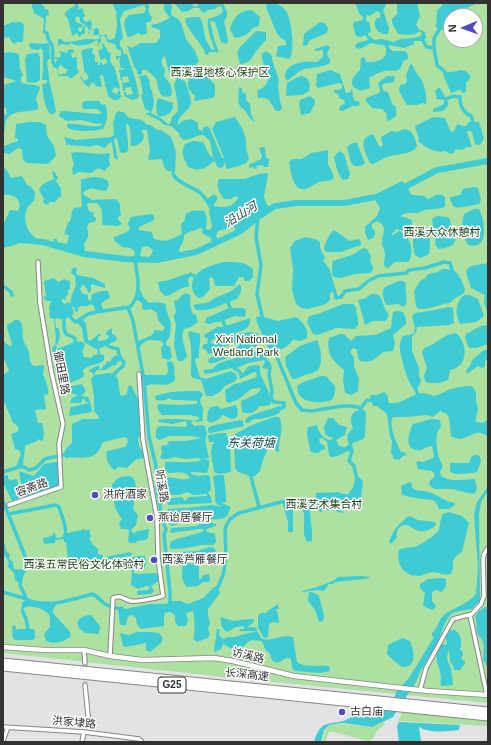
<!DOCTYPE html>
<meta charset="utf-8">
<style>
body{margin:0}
#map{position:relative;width:491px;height:745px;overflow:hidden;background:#e2e3e4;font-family:Helvetica,sans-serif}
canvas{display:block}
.frame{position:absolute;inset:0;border:4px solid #323233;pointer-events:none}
.north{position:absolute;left:443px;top:8px;width:40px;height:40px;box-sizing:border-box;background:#fff;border:1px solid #adadad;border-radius:50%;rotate:268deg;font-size:11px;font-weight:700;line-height:16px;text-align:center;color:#323233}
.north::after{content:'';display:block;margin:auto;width:14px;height:18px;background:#5049c0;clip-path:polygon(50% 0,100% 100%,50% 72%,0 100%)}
</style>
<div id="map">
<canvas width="491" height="745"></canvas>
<div class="frame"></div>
<div class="north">N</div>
</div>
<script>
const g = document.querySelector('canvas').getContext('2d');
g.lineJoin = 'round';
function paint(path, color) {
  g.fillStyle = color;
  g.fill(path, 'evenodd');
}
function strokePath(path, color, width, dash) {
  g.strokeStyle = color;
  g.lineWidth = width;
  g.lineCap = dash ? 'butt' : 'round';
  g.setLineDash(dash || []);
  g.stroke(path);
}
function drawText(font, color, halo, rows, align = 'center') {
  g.font = font + ' Helvetica,"Noto Sans SC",sans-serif';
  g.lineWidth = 3;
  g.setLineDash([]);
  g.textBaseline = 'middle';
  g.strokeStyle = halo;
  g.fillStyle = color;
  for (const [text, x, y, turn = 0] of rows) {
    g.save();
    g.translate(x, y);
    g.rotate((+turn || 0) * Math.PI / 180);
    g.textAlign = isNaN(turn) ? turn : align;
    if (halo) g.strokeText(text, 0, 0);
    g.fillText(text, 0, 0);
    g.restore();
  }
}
const green = new Path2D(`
 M 3,3 L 488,3 L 488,703 L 233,678 L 3,653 ZM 451,16 L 475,16 L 475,40 L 451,40 Z
 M 403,711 L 488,717 L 488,726 L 398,721 Z
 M 384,722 L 385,724 L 377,731 L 372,740 L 367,741 L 334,732 L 329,732 L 325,742 L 322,742 L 325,730 L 329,725 L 344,724 L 372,727 Z`);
const water = new Path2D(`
 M 31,3 L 39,3 L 44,6 L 45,10 L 48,9 L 49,15 L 46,16 L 45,32 L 43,31 L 44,19 L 34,13 Z
 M 75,3 L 77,3 L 79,8 L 77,10 L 82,8 L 85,16 L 83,18 L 85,22 L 83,24 L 80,22 L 80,18 L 77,16 L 75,19 L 76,22 L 83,25 L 81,28 L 79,27 L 78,31 L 81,32 L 84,25 L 85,26 L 85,34 L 82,34 L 80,37 L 79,37 L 78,34 L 76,33 L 73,36 L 72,35 L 68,19 L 64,14 L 70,8 L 75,6 Z
 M 112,3 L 147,3 L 150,6 C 148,9 148,11 150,15 L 152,17 L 151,21 L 146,23 L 147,32 L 146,34 L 141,35 L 138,33 L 130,37 L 127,36 L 124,25 L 125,19 L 129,15 L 144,13 L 146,9 L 144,5 L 124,11 L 120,19 L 123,38 L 120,41 L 120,46 L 122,48 L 124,54 L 127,54 L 136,81 L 139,96 L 137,99 L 132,100 L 124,96 L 124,92 L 126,92 L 126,95 L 133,94 L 131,87 L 125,88 L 125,91 L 123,91 L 122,82 L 123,83 L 129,82 L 128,76 L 122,77 L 123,82 L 121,80 L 119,70 L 124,70 L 124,68 L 121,69 L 119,60 L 120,60 L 120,58 L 116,60 L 116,56 L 121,56 L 121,50 L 117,50 L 115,44 L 107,42 L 105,36 L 101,36 L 101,42 L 104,44 L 105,47 L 106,47 L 108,52 L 111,53 L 110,60 L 112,65 L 114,66 L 120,88 L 119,89 L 114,87 L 112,92 L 117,94 L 119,90 L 120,91 L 121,97 L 118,100 L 113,100 L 108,96 C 108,90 104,87 105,82 L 104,81 L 103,75 L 101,75 L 100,77 L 102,87 L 96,86 L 95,84 L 92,82 L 89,87 C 85,85 82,81 80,77 L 81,76 L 84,81 L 89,78 L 86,72 L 81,75 L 84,73 L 84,68 L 81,52 L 84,49 L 93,48 L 92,53 L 95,55 L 95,62 L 98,62 L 98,65 L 100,65 L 100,61 L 103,65 L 108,62 L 105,58 L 101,60 L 98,51 L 103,48 L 102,43 L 100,42 L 98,47 L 98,42 L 97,40 C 89,45 79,48 71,43 L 68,45 L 62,44 L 58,46 L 58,39 L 60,39 L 65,42 C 72,42 79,40 86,39 C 91,39 95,40 99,39 L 100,36 L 98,35 L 93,35 L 94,31 L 92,30 L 89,29 L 90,34 L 88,33 L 89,31 L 88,28 L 84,24 L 85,22 L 89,21 L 90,20 L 92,23 L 91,29 L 94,30 L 97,27 L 97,29 L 99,29 L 99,35 L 107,35 L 107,39 L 110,40 L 115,38 L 117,25 L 116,11 Z
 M 164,3 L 170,3 L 172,6 L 171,15 L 178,19 L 181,23 L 186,39 L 195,51 L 199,61 L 190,71 L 181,78 L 181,80 L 185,81 C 187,87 191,97 191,103 C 190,111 177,115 178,125 L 182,121 L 192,119 L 198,123 L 198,129 L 202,131 L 204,127 L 207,126 L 210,129 L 222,158 L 224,158 L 212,129 L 216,122 L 235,117 L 242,128 L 246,139 L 246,148 L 249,159 L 246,163 L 242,165 L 227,169 L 226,168 L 225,162 L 223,167 L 219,168 L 217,166 L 216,163 L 214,161 C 206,169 198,172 188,167 C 184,159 180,153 185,144 L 193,141 L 203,142 L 209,154 L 213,158 L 210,141 L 203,135 C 196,135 191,140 184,140 L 180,137 L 179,133 L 171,126 L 164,125 L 160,121 L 146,114 L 145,113 L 149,113 L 150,111 L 145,109 L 141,95 L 143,94 L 140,78 L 138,78 L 139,76 L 145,75 L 147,76 L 150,82 L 149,83 L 151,90 L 152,90 L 154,104 L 151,113 L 162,119 L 168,124 L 170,124 L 172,117 L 178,111 L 177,99 L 174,85 L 177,78 L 175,78 C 165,70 169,65 164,55 L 161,62 L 165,70 L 164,76 C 169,82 174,88 171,96 C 158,100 159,88 156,79 C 154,76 149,72 146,70 L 142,70 L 142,74 L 138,75 L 137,73 L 137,70 L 134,67 L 127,45 L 131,48 L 141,43 L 156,43 L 160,38 L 160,30 L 151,27 L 153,24 L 157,24 L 170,18 L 164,10 Z
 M 174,3 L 192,3 L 193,6 L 197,7 L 198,3 L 223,3 C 226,11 230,14 224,21 L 228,40 L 227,44 L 221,42 L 215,22 L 210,21 L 215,42 L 219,52 L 209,52 L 208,55 L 206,55 C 202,43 190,34 185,21 L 186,18 L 194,17 L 199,17 C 205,24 203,32 206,40 C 207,43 210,46 211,49 L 215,50 C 212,43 206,27 208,19 L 217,16 L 223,12 L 221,6 L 217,7 L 215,9 L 208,10 L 204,13 L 202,12 L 199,8 L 193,8 L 188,11 L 182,12 Z
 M 267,3 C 274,3 281,4 286,11 C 291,17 296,54 289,59 L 276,56 L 278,46 L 286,45 L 286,42 C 285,40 283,39 281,38 C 273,31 272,17 266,8 Z
 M 355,3 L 387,3 L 383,10 L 389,28 L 388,34 C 380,35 374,30 375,21 L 377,18 L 380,18 L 380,13 L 377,11 L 370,16 L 367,15 L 366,17 L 366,21 L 369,22 L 371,32 L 368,33 L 368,35 L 374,40 L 382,39 L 394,42 C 402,36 413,41 422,35 L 420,31 C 415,36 405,35 398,34 L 392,23 L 392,19 L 397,14 L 397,3 L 417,3 L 420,16 L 416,25 L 420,30 L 425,32 L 426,38 L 423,41 L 414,41 L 414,44 L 404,48 L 389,45 L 389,48 L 393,51 L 405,51 L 408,55 L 408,59 L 404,60 L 400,69 L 395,71 C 385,69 378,73 369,78 L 370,88 L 361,91 L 353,87 C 350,78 355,76 360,70 L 361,58 L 364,57 L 366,62 C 377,63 390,59 385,46 C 381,44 376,45 371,43 L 360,49 L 356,48 L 355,46 L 357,43 L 368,40 L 367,37 L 365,35 L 361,37 L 356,36 L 353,26 L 354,22 L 363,20 L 363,17 L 360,15 Z
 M 444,3 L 478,3 L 462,10 L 462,16 L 451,16 L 451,29 L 439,30 L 436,27 L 437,11 Z
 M 252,10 L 260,17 L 259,26 L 253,28 C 249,34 244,36 237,38 L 234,37 L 230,29 C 234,17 238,11 252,10 Z
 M 13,22 L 21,22 L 24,25 L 23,42 L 17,42 L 14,44 L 12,42 L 9,37 L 4,38 L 3,26 Z
 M 320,22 L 325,23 L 328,28 L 327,33 L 310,40 L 307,45 L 303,46 L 304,34 Z
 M 256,31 L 266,32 L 266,40 C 263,43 260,46 257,50 C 251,58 251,63 240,64 L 237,52 L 241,46 Z
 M 30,43 L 43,44 L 47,43 L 49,44 L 50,58 L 47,62 L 49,76 L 49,80 L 51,88 L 56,111 L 55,113 L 53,114 L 50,114 C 44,106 43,94 42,84 L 45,84 L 47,82 L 47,80 L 42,80 L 43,70 L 43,51 L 41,48 L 38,50 L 31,49 L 29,45 Z
 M 327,45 L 330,47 L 327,54 L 330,60 L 330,63 C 322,68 313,67 304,69 C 297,72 293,77 287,81 C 280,70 294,63 303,62 C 308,61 312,62 317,62 L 323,57 L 323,50 L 315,51 L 315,49 Z
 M 72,49 L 75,52 L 71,53 L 72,58 L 77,57 L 77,68 L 79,72 L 72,78 L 69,78 L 69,76 L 59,76 L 57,73 L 61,75 L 63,73 L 65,74 L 68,70 L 60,65 L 56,73 L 57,69 L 55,66 L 57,59 L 53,58 L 53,53 L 55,51 L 54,57 L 59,58 L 61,53 L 59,52 L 60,51 L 67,53 L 68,50 Z
 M 266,51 L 271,54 L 273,63 L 279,80 L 278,86 L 280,101 L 282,108 L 280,111 L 276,111 C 269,102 271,97 258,98 L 257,91 C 279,81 261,70 262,54 Z
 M 10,52 L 19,54 L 20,68 L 23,75 L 21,77 L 21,82 C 27,86 33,83 40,87 C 40,91 36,95 36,99 C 37,103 39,105 38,109 C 29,113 13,109 7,119 C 4,123 6,130 3,135 L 3,114 L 7,115 L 6,108 L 3,107 L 3,85 L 17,81 L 3,77 L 3,53 Z
 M 38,53 L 40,57 L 40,80 L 35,83 L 27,82 L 25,60 L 27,54 Z
 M 412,64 C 414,69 416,73 420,78 C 425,84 427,97 426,104 L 423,103 L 417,105 L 407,105 L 399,91 L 400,85 L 405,84 L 407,81 L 406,75 L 410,65 Z
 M 198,66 L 200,66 L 206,75 L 215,85 L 215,94 L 213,98 L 194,101 L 195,96 C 181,84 191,77 198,66 Z
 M 330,70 L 340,74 L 346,93 L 349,93 L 352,89 L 353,97 L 355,101 L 358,101 L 360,103 L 359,106 L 352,106 L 343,111 L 339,110 L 339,107 L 345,103 L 344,100 L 339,98 L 339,95 L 334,92 L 334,90 L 340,90 L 342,88 L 342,84 L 339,83 L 318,88 L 316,86 L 317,74 Z
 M 461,70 L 466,71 L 471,77 L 466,83 L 466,92 L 462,93 L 462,91 L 459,90 L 451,93 C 449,86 444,80 443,73 L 458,71 Z
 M 301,76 C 309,77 311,83 309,91 L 302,95 L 286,96 L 287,83 L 296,78 Z
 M 387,76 L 395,76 L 394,82 L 383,84 C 381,88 383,92 388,92 L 392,104 L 396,107 L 396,116 L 389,121 L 387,120 L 386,113 L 382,109 L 372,108 L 366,101 L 366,98 L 379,93 L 380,90 L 378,83 Z
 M 239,87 L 242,88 L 242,92 L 246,94 L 246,100 L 250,104 L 251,115 L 255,122 C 249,119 249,115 245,111 C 244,108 242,109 240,106 C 237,102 239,92 239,87 Z
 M 438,88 L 440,88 L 448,102 L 448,106 L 443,111 L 433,112 L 433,109 L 442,105 L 444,103 L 444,100 L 437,99 L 435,91 Z
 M 310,96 L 315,100 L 315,104 L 310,113 L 301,115 L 299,104 L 300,100 Z
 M 158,98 L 173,103 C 173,113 169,115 159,117 L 157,115 L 156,105 Z
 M 84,101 L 99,101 L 102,105 L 105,104 C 109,111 107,123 103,129 C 93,131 75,133 67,127 L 67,124 C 79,122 91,129 102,125 L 101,123 L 97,124 L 81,120 L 67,121 L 60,117 L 59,115 L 61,111 L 64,111 L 97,114 L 102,113 L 97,109 L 83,109 L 82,104 Z
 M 119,111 L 125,113 C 130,123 140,115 146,124 L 152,126 L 157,130 L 161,130 L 171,137 L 176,152 L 175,172 L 173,174 L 172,171 L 167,171 C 163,167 164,162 161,159 L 150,160 L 148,159 L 150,150 L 147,130 L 141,130 C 148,138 141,146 131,146 C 130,138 132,131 128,124 L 126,124 L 126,126 L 128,142 L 128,150 L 127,152 L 122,153 L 120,152 L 117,139 L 115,138 L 114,140 L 118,160 L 114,158 L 112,142 L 109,143 L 105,148 L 96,145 L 88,147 C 84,145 79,147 74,145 L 72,146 L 69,144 L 67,146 L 64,137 L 76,140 L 111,137 L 114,135 L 113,123 L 116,113 Z
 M 433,117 L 445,118 L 450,130 L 452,132 L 455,130 L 456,126 L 458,124 L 462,126 L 466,126 L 469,122 L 479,122 L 484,138 L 480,145 L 475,144 L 472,132 L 469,130 L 467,132 L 472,147 L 467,147 L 462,150 L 456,149 L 453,153 L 451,154 L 445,151 C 437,154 425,147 419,142 C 419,136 416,132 415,126 Z
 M 30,122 L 40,122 L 46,125 L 47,136 L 54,146 L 56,156 L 48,164 L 27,163 L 23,160 L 22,150 L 20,148 L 16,149 L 10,154 L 4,153 L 4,146 L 18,141 L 18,139 L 15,138 L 16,124 Z
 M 404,129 C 413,130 416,139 417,147 C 411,154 399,154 391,156 C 385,157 379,161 373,164 L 370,163 C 365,152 357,138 373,134 L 379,146 L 381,147 L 383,145 L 381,139 L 381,137 L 391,131 L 397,132 Z
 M 352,143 L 357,143 L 365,163 L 361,166 L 355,166 L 351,163 L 347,147 Z
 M 263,147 L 265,148 L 266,158 L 269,159 L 268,167 L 265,167 L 262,165 L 256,166 L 257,168 L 255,169 L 253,167 L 249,168 L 249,165 L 261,159 L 262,156 L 259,148 Z
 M 328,150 L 328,164 L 334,176 L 332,180 C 328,181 323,181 319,182 C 314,184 310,188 305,189 C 292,191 291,171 289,162 L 293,159 L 302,159 L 311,153 Z
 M 339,151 L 344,154 L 350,174 L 348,179 L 343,180 C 337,173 336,165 334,157 Z
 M 78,152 L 99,154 L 109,153 L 110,154 L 109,158 L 110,166 L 106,169 L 105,171 L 98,168 L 91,173 L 79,172 L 73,175 L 72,169 L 74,165 L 71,153 Z
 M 3,166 L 8,172 L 11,178 L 22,176 L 27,185 L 31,187 L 35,192 L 34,201 C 24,207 23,221 29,231 C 32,236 35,236 37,241 L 20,240 L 3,245 L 3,225 L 10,210 L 18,211 C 23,200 14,193 3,195 Z
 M 54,171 L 58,178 L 56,181 L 61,189 L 61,197 L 59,197 L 55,202 L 50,202 L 48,204 L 46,205 L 43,202 L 44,199 L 39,190 C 41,183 48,182 54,179 L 52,172 Z
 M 266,173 L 268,174 L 264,197 L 267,205 L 272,208 C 259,216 248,227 234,234 L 235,228 L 233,227 L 218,231 L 216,236 L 217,238 L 222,240 L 212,243 L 211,238 L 202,233 L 202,229 L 200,228 L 194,231 L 191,231 L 184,235 C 184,245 180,244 179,251 L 182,255 L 156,260 L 147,260 L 151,255 L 153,250 L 147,246 L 142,247 L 140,255 L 142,259 L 133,259 L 135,252 L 131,248 L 122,247 L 114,240 L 114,237 L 127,232 L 130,229 L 128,223 L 131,217 L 152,214 L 154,216 L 154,220 L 139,227 L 139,230 L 152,232 L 153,238 C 163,244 173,239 182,234 L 181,224 L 185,220 L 185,215 C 190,210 197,210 204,211 L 207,217 L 206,229 L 209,230 L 212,227 L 209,211 L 211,208 L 206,200 L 214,194 L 217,197 L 217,200 L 213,206 C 223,208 233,208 238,198 L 236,196 L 231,199 L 224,199 C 220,193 215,187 219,179 L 244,179 L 259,174 Z
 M 93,177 C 103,177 114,180 106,191 C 94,191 95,185 83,192 L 84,195 L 92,200 L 116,199 L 120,204 L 120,209 L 121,215 L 119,216 L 118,219 L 122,224 L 118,226 L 103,225 L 102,223 C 102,215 104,210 97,203 L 88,203 L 87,205 L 89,211 L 94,213 L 93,216 L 96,218 L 96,220 L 94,222 L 89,223 L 87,227 C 89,235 89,237 84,244 L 85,254 L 56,245 L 53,239 L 57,239 L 57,242 L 67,244 L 69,235 L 64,234 L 68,223 L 71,219 L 72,211 L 74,208 L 82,207 C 81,198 81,189 81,181 L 79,180 Z
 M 402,181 L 408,186 L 410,193 L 412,195 L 424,196 L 428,199 C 434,197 439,191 445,197 L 445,206 L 443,208 L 424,210 L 418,213 L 407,213 L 401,215 L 401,217 L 404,217 L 412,220 L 412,224 L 404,231 L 396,229 L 395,231 L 391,234 L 393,235 L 399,231 L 406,235 C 407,237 408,239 409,241 C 412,246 412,254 410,260 L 407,262 L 395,262 L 388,268 L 385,267 C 383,262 385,259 385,254 C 385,250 381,245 382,241 C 383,233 388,226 377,221 L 372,224 L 372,228 L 375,231 L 375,235 L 373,238 L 368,240 L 365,233 L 365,227 L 377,216 L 380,208 L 374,198 L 376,194 Z
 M 474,187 L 478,188 L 481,200 L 479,204 C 471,205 462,209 454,207 L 450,200 L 450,197 L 460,195 L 463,189 Z
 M 474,209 L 479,209 C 485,221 490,251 468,245 C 462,236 461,224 464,214 Z
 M 437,216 L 448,217 C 452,221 450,225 452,230 C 453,232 454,234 455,236 C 458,246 446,248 439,249 L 436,246 L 432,219 Z
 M 420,226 L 426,229 C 430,237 432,246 428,255 L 420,258 L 415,255 C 412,246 413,237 413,228 Z
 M 334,230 L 350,241 L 359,239 L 361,242 L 361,245 L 341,252 L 326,252 L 324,249 C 324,244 330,233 334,230 Z
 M 305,237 L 315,239 L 320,242 L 320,248 L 325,258 L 323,260 L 330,270 L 335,288 L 330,294 L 330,300 L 326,304 L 308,309 L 301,308 L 296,304 L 292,290 L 293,269 L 290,248 L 295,241 Z
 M 363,248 L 367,249 L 371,256 L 370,261 L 373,267 L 373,270 L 370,273 L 356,274 L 340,278 L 334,277 L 332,275 C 333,270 331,267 333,261 L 352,255 Z
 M 223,262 C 235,262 244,261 253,269 L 253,277 L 249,281 L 245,281 L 243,277 L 239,277 L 234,286 L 215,286 L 214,280 L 212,277 L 209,278 L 210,289 L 203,297 L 198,298 C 194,294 192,291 192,285 C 193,269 211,266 223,262 Z
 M 488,263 L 488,315 L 484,302 L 485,295 L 471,288 L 466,273 L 466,270 L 471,266 Z
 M 75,267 L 77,269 L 76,273 L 77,275 L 93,278 L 105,284 L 105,288 L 91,284 L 91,291 L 89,293 L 84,285 L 82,285 L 80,289 L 82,293 L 88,295 L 88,300 L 91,300 L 92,294 C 97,293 102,290 108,291 L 110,297 C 108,300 104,300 101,304 L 104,311 L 96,312 L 94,306 L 91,304 L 87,306 L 81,306 L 78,308 L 78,311 L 76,312 L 73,306 L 72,307 L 74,312 L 73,315 C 68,317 62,321 57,318 L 55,319 L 56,328 L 58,328 C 61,334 60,342 55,347 L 56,339 L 54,319 L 50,318 L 49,313 L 50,311 L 49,307 L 51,301 L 47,301 L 44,299 L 44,297 L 46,296 L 44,281 L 54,278 L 58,282 L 64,279 L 70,281 L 70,289 L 68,290 L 68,295 L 66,296 L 65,300 L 62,299 L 61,300 L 64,304 L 69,302 L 70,305 L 72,294 L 76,286 L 75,276 L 71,273 L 72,269 Z
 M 442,269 C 459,269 459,275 465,289 L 464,293 L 454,299 L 450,303 C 440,304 429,310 419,309 L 416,306 L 414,291 L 420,281 L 425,278 L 428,274 L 438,272 Z
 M 186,274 L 190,274 L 190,277 L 188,279 L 189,287 C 180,286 174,295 165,296 L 160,291 L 158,282 L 169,280 Z
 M 398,281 L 403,281 L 406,283 C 404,291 409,299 405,306 L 403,307 L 399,304 L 387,305 C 384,302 384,300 383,296 C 382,283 390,287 398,281 Z
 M 239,284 L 241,286 L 241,292 L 237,299 C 223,303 211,312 196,310 L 193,305 C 198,303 204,304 209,302 C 212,301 214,298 217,297 C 227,293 231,293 239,284 Z
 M 138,291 L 141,291 L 143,297 L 149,303 L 158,302 L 166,304 L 166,309 L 171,323 L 170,336 L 166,342 L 166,345 L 170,347 L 172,357 L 169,360 L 162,358 L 161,348 L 164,344 L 161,341 C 148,339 146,339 138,349 L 137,342 L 152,335 L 155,330 L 162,331 L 165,328 L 158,320 L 157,313 L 151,309 L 144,310 L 142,308 L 142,303 L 136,299 Z
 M 186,293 L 190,295 C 191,302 189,306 193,314 L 196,315 L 198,322 L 191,327 L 184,329 C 180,339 185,346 187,356 L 183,361 L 179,361 L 177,359 L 174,344 L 176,324 L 174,319 L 174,315 L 176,312 L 174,301 L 178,300 L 182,295 Z
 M 371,294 C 385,293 380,304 388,313 L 388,318 L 385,321 L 373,321 L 365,325 L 358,300 L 366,298 Z
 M 464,295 L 469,295 L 478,299 L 484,316 L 476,322 L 460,324 C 455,313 455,303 464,295 Z
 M 343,304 L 353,304 L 356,307 C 356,314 359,319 358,325 L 355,329 L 336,328 L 318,335 L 313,334 L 307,322 L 309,316 L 318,314 Z
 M 449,307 L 453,308 L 454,323 L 449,325 L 417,327 L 416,332 L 412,337 L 412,351 L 419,368 L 419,374 L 421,381 L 419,386 L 417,388 L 413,388 C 407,380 401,359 400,349 C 399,344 401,340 403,336 C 418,334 416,331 412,317 L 415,313 L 429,311 Z
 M 229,308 L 244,308 L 246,311 L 245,317 L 235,316 L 219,322 L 215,322 L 210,324 L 205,323 L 206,318 Z
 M 398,311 L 403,312 L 406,319 L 406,324 L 393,335 L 395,344 L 393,351 L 383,352 C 376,358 371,364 360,361 L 358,358 L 357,350 L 354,348 L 351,350 L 351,354 L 354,357 L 354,366 L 359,379 L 358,391 L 352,395 L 345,393 L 343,380 L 344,370 C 333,361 326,354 329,338 L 340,334 L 344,334 L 351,341 L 356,336 L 375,335 L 391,328 L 393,312 Z
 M 261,316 L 278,321 L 296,317 C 303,322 309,329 307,338 C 302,341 298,342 293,339 C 289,347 282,348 276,353 L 270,350 L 268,347 L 257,323 L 256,317 Z
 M 82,318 L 86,324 L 88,340 L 90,341 L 100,333 L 101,335 L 98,337 L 98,341 L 105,340 L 109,337 L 108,335 L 106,335 L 106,332 L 112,328 L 112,334 L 115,335 L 117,340 L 99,349 L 100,354 L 104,355 L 104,360 C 98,366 89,364 83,370 L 84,376 L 80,379 L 69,383 L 69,386 L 72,386 L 82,384 L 86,391 L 81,396 L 88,397 L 91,404 L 92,412 L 69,416 L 70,409 L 71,407 L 89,403 L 86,402 L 83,398 L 81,403 L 70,403 L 72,398 L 78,395 L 70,393 L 73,389 L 65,387 L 63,394 L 61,395 L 59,386 L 63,385 L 61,376 L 57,376 L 54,366 L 57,362 L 56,353 L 58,348 C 68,347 74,338 84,343 L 85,346 L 82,351 L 84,357 L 91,358 L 94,355 L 97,355 L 98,350 L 84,342 L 82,328 L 77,322 Z
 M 250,318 C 253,338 219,330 211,342 L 212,344 C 224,338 246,328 259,334 L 256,347 L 214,363 L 209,363 L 208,360 L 216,354 L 235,350 L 240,344 C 227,341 220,353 208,354 L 206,350 L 202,348 L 204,344 L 207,344 L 208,338 L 205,338 L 204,335 L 217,327 L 223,327 Z
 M 15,320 L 19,320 C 24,326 22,331 23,338 C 23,343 28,347 29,352 C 30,357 29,365 35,366 C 37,366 42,365 44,365 L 43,376 L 44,376 C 45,381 50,390 48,394 L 44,395 L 46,409 L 35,410 L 38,423 L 42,423 L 44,434 L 43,440 L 41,441 L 38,439 L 36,442 L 29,444 L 25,446 C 25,453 22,463 24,467 L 15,469 L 21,454 L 19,450 L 15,449 L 11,434 L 17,432 L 19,429 L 16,424 L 13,423 L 3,399 L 3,375 L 9,371 L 3,356 L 3,334 C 3,340 5,345 11,346 L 12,344 L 7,328 L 7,325 Z
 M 488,325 L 488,344 L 476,348 L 469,348 L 465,338 L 466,334 L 481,326 Z
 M 190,331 L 200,334 C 201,343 198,350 199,358 L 196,358 L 195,361 L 200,377 L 206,379 L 231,371 L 236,374 L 237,378 L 234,382 L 225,386 L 220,392 L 212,396 L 206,396 L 201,380 L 193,378 L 191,376 C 191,362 193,347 188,334 Z
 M 456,333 C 468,343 469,367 450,370 L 448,380 L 439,383 L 428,383 L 425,381 L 424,376 L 427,368 L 422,353 L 424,348 C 436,345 443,334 456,333 Z
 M 317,340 C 321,348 324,364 317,371 C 314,373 309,374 305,375 C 300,377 298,379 293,379 C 289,375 289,370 286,366 L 285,357 L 300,346 Z
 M 262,350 L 267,353 L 267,360 L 270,362 L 271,367 L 268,369 L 262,368 L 265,362 L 264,360 L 248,363 L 237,368 L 231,368 L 212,373 L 204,374 L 204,370 L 212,369 L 219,363 Z
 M 484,350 L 488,350 L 488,359 L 485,361 L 485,367 L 482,368 L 478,366 L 467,374 L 466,371 L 471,364 L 472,360 Z
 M 116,355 L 120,359 L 119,362 L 117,363 L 115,366 L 113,365 L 106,370 L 97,370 L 95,372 L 95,375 L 109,373 L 115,374 L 118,379 L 120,395 L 123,396 L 127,394 L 128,386 L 131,385 L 140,403 L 139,415 L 141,433 L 138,439 L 139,446 L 145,455 L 143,458 L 135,460 L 127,468 L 118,467 L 115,470 L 113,469 C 108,464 105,458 107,451 L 125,447 L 128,442 L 127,438 L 124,437 L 104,442 L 102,443 C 97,463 80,456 66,458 L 63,455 L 66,449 L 72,443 L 72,424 L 83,419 L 98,419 L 99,417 L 94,411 L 94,397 L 91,378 L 94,376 L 93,373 L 90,372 L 89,370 L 99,365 L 99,369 L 102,369 L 103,366 L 106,364 L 107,361 L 110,362 L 112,358 Z
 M 171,361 L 174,365 L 175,380 C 165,390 155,380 145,387 L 143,375 L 166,375 L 168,372 L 167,362 Z
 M 256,365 L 260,366 C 260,369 260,374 261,376 C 265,384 271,394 271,404 L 267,406 L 259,406 C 256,413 249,415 242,412 L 241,401 L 257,394 L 261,389 L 259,388 L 251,389 L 239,399 L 229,403 L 226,401 L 225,390 L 234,384 L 240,383 L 257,377 L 256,372 L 254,372 L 240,379 L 239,377 L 249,366 Z
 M 321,376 L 326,376 L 335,386 L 335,393 L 332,400 C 319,404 297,404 297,386 L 303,382 Z
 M 471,386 C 477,390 476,395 476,401 C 476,404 478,406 478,408 C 478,413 475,417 476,422 L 483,423 L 488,419 L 488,437 C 474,424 467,446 451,436 L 449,418 L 447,414 L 440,411 L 433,417 L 427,415 L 407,417 L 393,417 C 388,425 397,444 401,452 L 404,452 L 407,455 L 403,456 L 399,460 L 394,459 L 391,452 L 392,441 L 390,437 L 387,414 L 377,406 L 373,406 L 370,395 L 377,395 L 384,392 L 388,396 L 388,400 L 389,403 C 404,406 416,386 433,396 C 440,395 445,391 451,389 C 457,387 464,386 471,386 Z
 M 189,391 C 195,392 199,389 203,394 C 196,406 204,402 203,411 C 203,416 202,416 203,421 L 198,422 L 192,421 L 191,422 L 194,426 L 203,425 L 205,427 L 207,434 C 203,441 208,449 209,458 L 202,459 L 209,460 L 209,466 L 207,473 L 191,472 L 191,474 L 198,476 L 208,475 L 210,477 L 211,489 L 208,493 L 211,497 L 212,503 L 168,505 L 167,500 L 172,498 L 182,497 L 185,501 L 189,497 L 207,496 L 207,494 L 193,495 L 187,492 L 179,495 L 172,495 L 163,486 C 162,473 173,478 180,479 C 184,480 187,479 190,478 C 186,470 176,473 168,473 L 165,469 L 165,462 C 175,461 193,464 201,460 L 199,458 L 185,459 L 175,457 L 168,459 L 162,459 L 160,457 L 162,453 L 161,446 L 167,445 L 169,441 L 185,441 L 202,438 L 191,436 L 170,436 L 159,440 L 156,438 L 156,430 L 159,426 L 186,427 L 187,425 L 186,421 L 172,424 L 159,422 L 158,420 C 163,418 190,419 195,421 L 199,419 L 199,417 L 190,415 L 162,415 L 158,410 L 157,406 L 159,404 L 179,405 L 197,404 L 197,401 L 180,400 L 172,400 L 169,398 C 165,401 161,401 156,400 L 155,396 L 171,392 Z
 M 236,405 C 238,409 240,418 233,419 C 230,419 226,416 223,415 C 218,420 216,421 210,423 L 207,420 L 208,411 L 211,407 L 218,406 L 221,409 Z
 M 280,406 L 280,412 L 276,415 L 261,419 L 254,419 L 248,423 L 246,423 L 245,420 L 249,416 Z
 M 360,410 L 364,410 L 366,413 L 365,436 L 363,439 L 351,444 L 352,451 C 342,451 342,457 331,457 L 329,455 L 327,442 L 322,438 L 319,439 L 320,443 L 325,446 L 325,449 L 321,450 L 319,453 L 314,453 L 310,451 C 310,440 305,438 308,427 L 317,425 C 318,432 324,440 331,440 L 333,438 L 329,437 L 325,434 L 324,427 L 328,418 L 333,418 L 339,425 L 347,427 L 345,435 L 336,440 L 339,446 L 345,447 L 350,444 L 347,440 L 348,434 L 353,428 C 349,419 350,412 360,410 Z
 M 274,417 L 279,417 C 285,428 278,440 279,452 L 277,452 L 274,448 L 268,449 L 263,460 L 260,471 L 255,476 L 249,476 L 244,474 L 238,472 L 235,468 L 234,441 L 235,434 L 252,425 Z
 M 431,419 L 440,420 L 441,426 C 440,429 437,431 437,434 C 435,444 438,458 443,466 L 440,472 L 441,476 C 451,483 464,479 475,479 L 477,489 L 475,493 L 472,494 L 452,489 L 435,489 L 431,487 L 429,484 L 430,480 L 434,478 L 435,474 L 432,471 L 418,469 L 416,462 L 418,461 L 423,462 L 433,458 L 434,456 L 432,446 C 423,447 422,454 411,448 C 406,441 409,432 413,424 Z
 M 240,420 L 243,421 L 244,426 L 211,433 L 209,433 L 208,431 L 208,428 L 211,426 Z
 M 222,433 L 226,433 L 227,437 L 230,440 L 231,471 C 226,474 219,475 214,472 C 213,462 208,451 214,442 L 209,442 L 208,435 Z
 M 475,455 L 479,455 L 481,461 L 477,472 C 476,473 459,474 456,474 C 454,474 452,473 450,471 L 450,463 L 469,463 L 472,456 Z
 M 55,462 L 59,462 L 59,484 C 51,490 32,498 23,497 L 19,471 L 34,476 L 44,464 Z
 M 8,475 L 8,479 L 10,480 L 17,479 L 18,482 L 20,498 L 12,501 L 3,482 L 3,476 Z
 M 216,475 L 224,475 L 226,496 L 226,502 L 218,503 L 215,502 L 215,491 L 213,477 Z
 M 356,475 L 363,481 L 361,497 L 359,504 L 355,507 L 353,504 L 348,504 L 345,507 L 343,513 L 334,511 L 330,509 L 320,512 C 315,503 314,504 316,493 L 338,492 L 343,494 L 348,494 L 353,488 Z
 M 129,476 C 135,478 135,481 136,487 L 134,489 L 122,494 L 123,495 L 133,493 L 132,496 L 134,502 L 133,509 L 138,515 L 136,525 L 132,529 L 131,531 L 134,533 L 138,531 L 149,529 L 148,538 L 145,540 L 137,541 L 136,543 L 130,543 L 128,541 L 129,530 L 127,529 L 121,529 L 119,523 L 122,519 C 118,513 114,508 114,500 C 115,496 117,494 117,490 L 114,490 L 112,488 L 112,484 L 114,483 C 117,476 122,477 129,476 Z
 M 410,482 L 412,484 L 412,488 C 418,492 422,490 428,492 C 438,494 444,502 455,503 L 455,505 L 449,509 L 439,509 L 437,504 L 433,500 C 427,500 409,497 402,495 L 401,486 Z
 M 488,484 L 488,491 L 481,502 L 479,514 L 480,600 L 472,609 L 455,612 L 450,615 L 445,623 L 437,644 L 421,670 L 416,682 L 393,717 L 372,727 L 343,723 L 329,725 L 324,730 L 321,742 L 314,742 C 322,715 333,728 350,718 L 351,705 L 393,700 L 397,691 L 409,678 L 434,637 L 432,636 L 432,633 C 438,628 438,620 444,615 C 454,607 467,605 476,594 L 478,568 L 474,515 L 477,502 L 487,488 Z
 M 295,498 L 310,501 C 309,515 313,528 312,541 L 307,542 L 304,535 L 304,514 L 300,504 L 295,503 L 293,508 L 293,532 L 288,532 L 288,522 L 282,501 Z
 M 212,505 L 229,508 C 230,520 218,520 209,519 C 204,518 198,520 193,520 C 185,520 179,524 172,526 L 168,523 C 168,519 166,512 168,509 C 183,508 197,507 212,505 Z
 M 449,512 L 462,516 L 469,523 L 462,552 L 456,556 L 453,561 L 453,568 L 451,574 C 442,576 439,572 433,572 C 428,572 423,576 418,576 C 403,576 396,563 399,550 C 404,547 408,548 414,547 C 419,546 438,534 439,529 C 441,523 439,522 443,514 Z
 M 410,516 L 418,520 L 435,522 L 436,525 C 429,532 420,533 412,528 C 409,526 411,526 407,525 C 400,524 395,531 397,537 L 391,544 L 389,542 C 393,530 398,525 407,517 Z
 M 213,523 L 216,524 L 216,526 L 207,529 L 206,530 L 207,532 L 215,534 L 216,542 L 213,545 L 201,545 L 187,548 L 172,549 L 170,547 L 170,543 L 174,540 L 202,532 L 204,531 L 203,529 L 199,529 L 171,533 L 170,531 L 172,528 L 196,526 L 200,524 Z
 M 85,529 L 85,531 L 89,529 L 91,537 L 89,538 L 92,544 L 98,549 L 98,554 L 103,555 L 103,561 L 86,565 L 86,566 L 77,566 L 77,567 L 71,568 L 71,564 L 69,563 L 69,560 L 68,560 L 66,542 L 64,542 L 64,539 L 55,540 L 55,543 L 44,544 L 43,538 L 50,537 L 50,536 L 53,535 L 53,533 L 55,533 L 56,538 L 63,537 L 63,534 Z
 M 3,542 L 5,544 L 6,550 L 10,555 L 9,559 L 13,562 L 14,569 L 24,570 L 21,583 L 15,580 L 14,573 L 7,566 L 9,564 L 8,560 L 3,553 Z
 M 210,547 L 214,548 L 216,551 L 215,554 L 209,556 L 194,556 L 177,560 L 175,559 L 175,556 L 180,552 L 197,551 Z
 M 145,556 L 146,563 L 144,570 L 134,570 L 134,573 L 138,574 L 156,573 L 158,575 L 159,579 L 157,582 L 151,586 L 154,591 L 151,594 L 138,595 L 137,593 L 137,591 L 148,590 L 150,587 L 147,586 L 138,589 L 131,585 L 132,571 L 129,568 C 125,556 136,556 145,556 Z
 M 197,560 L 199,564 L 199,579 L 201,579 L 203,575 L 209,574 L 210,579 L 209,582 L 203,582 L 198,586 L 187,587 C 180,580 182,571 183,562 L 192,564 Z
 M 360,576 L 371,577 L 365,579 L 335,582 L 333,584 L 329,584 L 324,591 L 317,590 L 303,592 L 302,591 L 317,587 L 333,581 L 338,577 Z
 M 441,578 L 446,579 L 446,586 L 442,592 L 436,590 L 432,592 L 432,601 L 436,606 L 433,610 L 427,608 L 423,605 L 425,593 L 420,588 L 420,584 L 428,579 Z
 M 214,587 L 218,587 L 220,593 L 208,609 L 208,615 L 210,623 L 208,629 L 210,634 L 208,638 L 197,642 L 193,639 C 196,632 194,619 193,611 L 186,613 L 188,621 L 186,626 L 178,626 L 175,622 L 175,615 L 170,612 L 165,613 L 164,617 L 164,626 L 141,629 L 137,625 L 136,618 L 132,615 L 128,616 L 126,625 L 120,625 L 118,609 L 121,606 L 126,609 L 150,604 L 166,604 L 171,601 L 180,601 L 188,604 L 203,598 Z
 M 309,592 L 315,593 L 319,596 L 324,616 L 323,621 L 319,622 L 315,610 L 308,601 Z
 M 27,600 L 36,603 L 57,603 L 53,610 L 53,613 L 70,632 L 71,636 C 63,642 56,645 46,641 L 44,634 L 50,627 C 50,624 50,620 50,617 C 47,609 31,604 24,608 L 23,612 L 21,612 L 22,602 Z
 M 278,604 L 279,609 L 276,609 L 278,614 L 279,622 L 278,623 L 273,622 L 269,624 L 268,637 L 266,638 L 263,637 L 258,627 L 258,616 L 261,613 L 266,613 L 269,610 Z
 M 485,607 L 488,607 L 488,667 C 479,659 486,651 483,642 C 482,638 477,635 477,630 C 476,626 477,622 475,617 L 478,612 Z
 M 91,615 L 100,626 L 99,634 L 85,633 L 79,628 L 77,623 C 80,617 85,615 91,615 Z
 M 221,617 L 233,621 L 250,619 L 254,619 L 253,623 L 247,627 L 254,627 L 258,629 L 255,631 L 239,631 L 240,629 L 244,629 L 244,626 L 236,627 L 227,632 C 221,628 220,623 221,617 Z
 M 18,629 L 33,629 L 35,630 L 35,638 L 33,640 L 15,640 L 13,638 L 12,633 Z
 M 217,629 L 220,629 L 219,635 L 223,639 L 228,637 L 234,637 L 257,631 L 262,639 C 273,642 282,633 293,637 L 297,662 C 305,668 319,665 329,666 L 330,671 L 320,673 L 295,671 L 292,668 L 291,659 C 286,656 282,661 278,663 L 273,661 L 271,658 L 270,654 L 265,649 L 263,643 L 261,641 L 252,640 L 248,642 L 242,648 L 237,650 L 234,650 L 223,644 L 221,649 L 215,652 L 214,650 Z
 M 449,629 L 452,631 L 454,629 C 461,635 463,641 460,650 L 463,652 L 463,656 L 461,657 L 462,660 L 465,661 L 465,664 L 460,670 L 454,670 L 454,668 L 450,661 L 449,651 L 448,651 L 447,659 L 451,669 L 453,685 L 441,686 C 440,682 441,680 441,676 C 439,662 431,658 442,644 L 446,645 L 447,643 L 445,636 Z
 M 137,632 L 152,632 L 159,633 L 163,638 L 161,643 L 150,652 L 146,650 L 146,643 L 125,647 L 123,646 L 120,633 L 129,635 Z
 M 402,638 L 410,641 C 414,650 418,668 402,667 C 397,663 391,659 387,654 L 388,645 Z
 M 399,722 L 460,725 L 459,730 C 446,731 431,734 419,727 L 421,742 L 399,742 L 397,726 Z`);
const canal = new Path2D(`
 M 45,32 L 47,33 C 47,39 50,41 52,46 C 54,53 50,59 55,66
 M 423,41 L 427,47 L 434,48 L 437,65 L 445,72
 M 434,48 L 434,38 L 439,30
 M 446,99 L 453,96 L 460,97 C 460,107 463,112 471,116 L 473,121
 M 173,174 C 177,183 191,186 199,192 C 205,196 208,202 211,208
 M 258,217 L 256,237 L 261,265 L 257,294 L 263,320
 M 190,274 L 194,276
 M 5,287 L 11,292 L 12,295
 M 334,289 L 336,298 L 341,297 L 345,291 L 359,289 L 368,281 L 378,276 L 406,273 L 409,270 L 425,268 L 444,262 L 450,263 L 452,270
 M 228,301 L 230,308
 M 128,307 L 133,321 L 144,380 L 149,437 L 156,466 L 157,490 L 163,522 L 166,529 L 164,535 L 170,592 L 170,605
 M 70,316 L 72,319 L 76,322 L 88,314 L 96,312 L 130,307 C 143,293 137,277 135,259
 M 64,318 L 64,329 L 66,334 L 75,338 L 75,341
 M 223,321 L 225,326
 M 107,345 L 110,347 L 118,349 L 119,355 L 124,363 L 123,366 L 114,374
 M 55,347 L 54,348 L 56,360
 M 274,350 L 296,403 L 302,410 L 312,411 L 342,406 L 352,406 L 361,408
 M 270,367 L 269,375 L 272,391 L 271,399 L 274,402 L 284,403 L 284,407 L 280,409
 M 234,368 L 239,371 L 241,375
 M 415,388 L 418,394
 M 360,413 L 361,408 L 367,400 L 374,401
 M 351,442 L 350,444 L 352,451 L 349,461 L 354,466 L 357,480
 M 3,472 L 19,467 L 24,467 L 29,470 L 36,468 L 45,459 L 63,455
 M 251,476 C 253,487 257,497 259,508
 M 301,500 L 318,501
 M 3,501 L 25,556 L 25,569 L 21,577 L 20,585 L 27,600 C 48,608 71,600 92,594 C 98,596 100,601 105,604 C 110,607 116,607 121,610
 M 218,503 L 229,508
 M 8,514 L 56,505 L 59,507 L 65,525 L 66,538
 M 99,560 L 130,554
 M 215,590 L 218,587 L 223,575 L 226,558 L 225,528 L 230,519 L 239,513 L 289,500
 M 3,592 L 27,599
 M 23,612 L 26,619 L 28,629
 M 14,627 L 14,631`);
const river = new Path2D(`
 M 401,189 L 437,170 L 488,161
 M 3,245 L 20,240 L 43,242 L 85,254 L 125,259 L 156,260 L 196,252 L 241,231 L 258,217 L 275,206 L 297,203 L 344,203 L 381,196`);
const minorTunnel = new Path2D(`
 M 85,685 L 85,663`);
const minor = new Path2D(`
 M 9,505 L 61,487 L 59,444 L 63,424 L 51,370 L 40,303 L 38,262
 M 470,615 L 487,695
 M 84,650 L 85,663
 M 110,656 L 113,598 C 121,594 124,600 131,601 C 137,602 156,598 163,596 L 158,558 L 157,518 L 143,440 L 139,374
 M 85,685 L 89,725
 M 420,690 L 426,668 L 453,619 L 472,614 L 481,604 L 484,596 L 483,560 L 484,554 L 488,548
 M 3,727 L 84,732 L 139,739 L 142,742
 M 3,741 L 8,727
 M 82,742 L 84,732`);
const tertiary = new Path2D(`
 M 3,647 L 44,650 L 84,650 L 110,656 L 142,660 L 214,658 L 233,661 L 294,676 L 428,691 L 488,695`);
const motorway = new Path2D(`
 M 3,662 L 488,711
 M 3,667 L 488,717`);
const markers = [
 [95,495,4,"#5049c0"],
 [150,518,4,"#5049c0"],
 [154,560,4,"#5049c0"],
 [342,712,4,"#5049c0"]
];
const shields = [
 [172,685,28]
];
const shieldNames = [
 ["G25",172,685]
];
const parkNames = [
 ["西溪湿地核心保护区",220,73],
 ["西溪大众休憩村",442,233],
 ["Xixi National",246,340],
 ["Wetland Park",246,353],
 ["西溪艺术集合村",324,505],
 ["西溪五常民俗文化体验村",84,565]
];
const streetNames = [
 ["御田里路",61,373,79],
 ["听溪路",161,486,80],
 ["容斋路",32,488,-20],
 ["访溪路",248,656,14],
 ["长深高速",247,675,6],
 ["洪家埭路",74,723,5]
];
const poiNames = [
 ["洪府酒家",103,495],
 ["燕诒居餐厅",158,518],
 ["西溪芦雁餐厅",162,560],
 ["古白庙",350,712]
];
const waterNames = [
 ["沿山河",241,215,-32],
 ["东关荷塘",251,444]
];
paint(green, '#ade1a2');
paint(water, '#3ecbd3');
strokePath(canal, '#3ecbd3', 3.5);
strokePath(river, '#3ecbd3', 6);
strokePath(minorTunnel, '#bfc0c1', 3.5, [3.5, 2]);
strokePath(minor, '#868688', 5.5);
strokePath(tertiary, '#868688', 6);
strokePath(motorway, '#868688', 9);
strokePath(minor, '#fff', 3.5);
strokePath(tertiary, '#fff', 4.5);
strokePath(motorway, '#fff', 7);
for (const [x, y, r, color] of markers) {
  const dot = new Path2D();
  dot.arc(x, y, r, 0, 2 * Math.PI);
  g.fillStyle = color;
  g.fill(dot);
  strokePath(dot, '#fff', 1.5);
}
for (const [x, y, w] of shields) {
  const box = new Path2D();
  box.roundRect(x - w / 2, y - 8, w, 16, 3);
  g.fillStyle = '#fff';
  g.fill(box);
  strokePath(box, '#323233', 1);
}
drawText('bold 10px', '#323233', null, shieldNames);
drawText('11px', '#173e0d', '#fff', parkNames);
drawText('11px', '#323233', '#fff', streetNames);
drawText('11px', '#323233', '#fff', poiNames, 'left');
drawText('italic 12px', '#114d51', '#fff', waterNames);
</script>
